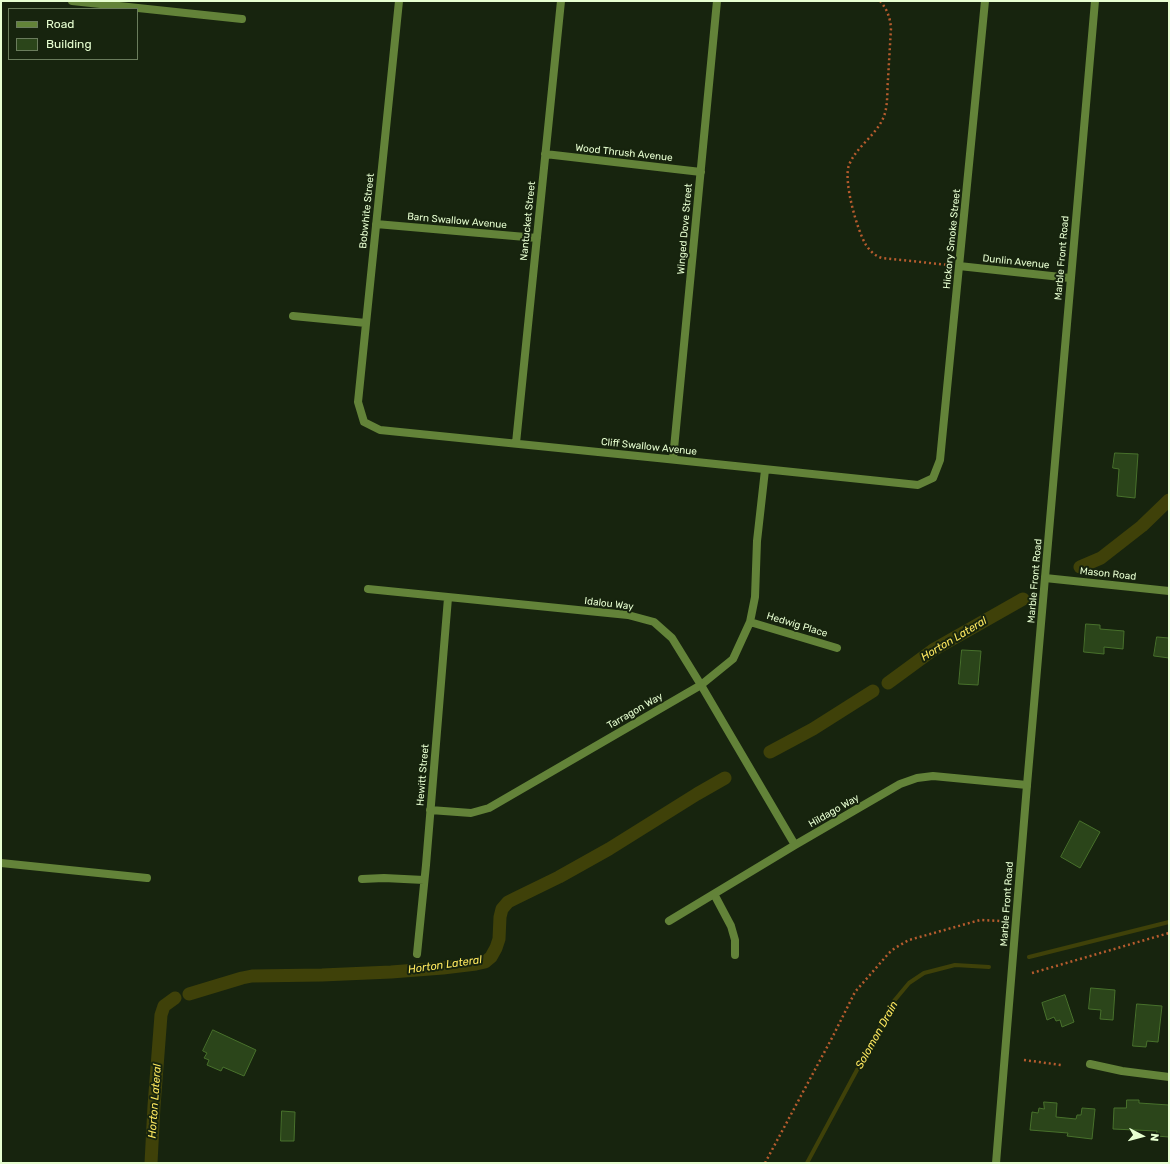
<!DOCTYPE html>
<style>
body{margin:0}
#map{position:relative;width:1170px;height:1164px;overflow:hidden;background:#17240e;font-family:Rubik,sans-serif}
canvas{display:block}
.frame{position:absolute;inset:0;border:2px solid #e7ffd1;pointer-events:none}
.legend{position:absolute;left:8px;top:8px;width:130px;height:52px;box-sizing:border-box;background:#17240e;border:1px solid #6a7c5c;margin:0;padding:5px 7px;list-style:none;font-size:12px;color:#e7ffd1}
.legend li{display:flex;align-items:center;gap:8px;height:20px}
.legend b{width:20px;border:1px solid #6a7c5c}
.north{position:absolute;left:1122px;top:1116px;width:40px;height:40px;-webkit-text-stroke:3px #17240e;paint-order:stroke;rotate:96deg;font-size:11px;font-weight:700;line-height:16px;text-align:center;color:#e7ffd1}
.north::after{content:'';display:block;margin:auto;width:14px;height:18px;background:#e7ffd1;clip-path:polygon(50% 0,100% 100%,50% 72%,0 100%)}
</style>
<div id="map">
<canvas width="1170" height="1164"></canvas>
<div class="frame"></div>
<ul class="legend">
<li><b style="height:5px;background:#638339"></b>Road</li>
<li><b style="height:11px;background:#2b451a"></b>Building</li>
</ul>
<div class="north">N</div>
</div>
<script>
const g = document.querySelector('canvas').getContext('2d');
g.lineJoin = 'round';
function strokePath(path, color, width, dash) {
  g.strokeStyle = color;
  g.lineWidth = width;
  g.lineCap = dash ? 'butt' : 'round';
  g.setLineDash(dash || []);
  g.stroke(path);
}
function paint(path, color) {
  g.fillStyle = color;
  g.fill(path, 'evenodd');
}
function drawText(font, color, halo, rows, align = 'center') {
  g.font = font + ' Rubik,sans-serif';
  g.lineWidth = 4;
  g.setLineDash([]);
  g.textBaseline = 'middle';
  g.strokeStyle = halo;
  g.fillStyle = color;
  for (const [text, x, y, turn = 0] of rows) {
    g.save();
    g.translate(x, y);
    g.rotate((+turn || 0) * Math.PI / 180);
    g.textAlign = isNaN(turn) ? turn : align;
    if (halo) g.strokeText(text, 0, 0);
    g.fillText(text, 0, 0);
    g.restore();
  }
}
const stream = new Path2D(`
 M 1029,957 L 1169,922
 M 807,1163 L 894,1001 L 909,983 L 924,973 L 955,965 L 989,967`);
const canal = new Path2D(`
 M 1080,567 L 1101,558 L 1142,526 L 1169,500
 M 888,683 L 933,650 L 1023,599
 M 770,752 L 813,729 L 873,691
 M 189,994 L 242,978 L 252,976 L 322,975 L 391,972 L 443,968 L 476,964 L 485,962 L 491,957 L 496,948 L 499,939 L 500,917 L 502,909 L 508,902 L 516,898 L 559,877 L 609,849 L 697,794 L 725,778
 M 151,1163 L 154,1106 L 161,1015 L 164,1006 L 175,998`);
const building = new Path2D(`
 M 1115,453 L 1138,454 L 1135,498 L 1117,496 L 1119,469 L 1113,468 Z
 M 1086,624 L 1100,625 L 1100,629 L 1124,631 L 1123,649 L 1104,647 L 1104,654 L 1084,652 Z
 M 1157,637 L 1169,638 L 1169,658 L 1154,656 Z
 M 962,650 L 981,651 L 978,685 L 959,684 Z
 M 1080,821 L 1100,832 L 1080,868 L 1061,857 Z
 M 1091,988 L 1115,990 L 1113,1020 L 1100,1019 L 1101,1010 L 1089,1009 Z
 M 1065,995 L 1074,1022 L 1062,1027 L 1060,1020 L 1056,1021 L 1054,1017 L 1047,1020 L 1042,1003 Z
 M 1137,1004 L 1162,1006 L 1158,1042 L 1147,1041 L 1146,1047 L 1133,1046 Z
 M 213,1030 L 256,1050 L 244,1076 L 223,1067 L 221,1071 L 207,1065 L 209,1060 L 204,1058 L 207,1053 L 203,1051 Z
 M 1127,1100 L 1139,1100 L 1139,1103 L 1169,1105 L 1169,1137 L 1156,1136 L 1157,1131 L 1113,1129 L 1114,1108 L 1126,1108 Z
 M 1044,1102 L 1057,1103 L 1056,1117 L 1076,1119 L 1077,1115 L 1081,1115 L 1082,1108 L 1095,1109 L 1092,1139 L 1067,1136 L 1068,1133 L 1030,1130 L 1032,1112 L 1038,1113 L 1039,1108 L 1044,1109 Z
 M 282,1111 L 295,1112 L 294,1141 L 281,1141 Z`);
const path = new Path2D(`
 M 880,1 C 887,9 890,17 891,28 C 890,45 889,62 888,79 C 887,90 888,102 885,113 C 879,134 857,145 849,165 C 843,181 857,230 866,245 C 870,251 875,256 882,258 L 949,265
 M 1032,973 L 1169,933
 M 1024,1060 L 1061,1065
 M 765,1163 L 833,1036 L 855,992 L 889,953 L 895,948 L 909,940 L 980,920 L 1000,921`);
const service = new Path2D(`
 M 1,863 L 147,878`);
const minor = new Path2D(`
 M 72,1 L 242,19
 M 399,1 L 358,402 L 364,422 L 380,430 C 559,447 739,467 918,485 L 933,478 L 940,460 L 985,1
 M 545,154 L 701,172
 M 376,224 L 537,238
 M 959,266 L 1070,278
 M 293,316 L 366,323
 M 516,443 L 561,1
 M 673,459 L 717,1
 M 1045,578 L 1169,591
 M 368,589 L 628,615 L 654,622 L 672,638 L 701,685 L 795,845
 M 750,622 L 837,648
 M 430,810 L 471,813 L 489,808 L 701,685 L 733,659 L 750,622 L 755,597 L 757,541 L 765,470
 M 362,879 L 384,878 L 424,880
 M 714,894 L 731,926 L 735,940 L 735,955
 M 669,921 L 795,845 L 900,784 L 917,778 L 933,776 L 1027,785
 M 417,954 L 426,865 L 448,598
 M 1090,1064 L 1122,1071 L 1169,1077`);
const tertiary = new Path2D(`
 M 996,1163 L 1027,785 L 1095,1`);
const streetNames = [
 ["Wood Thrush Avenue",624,153,6],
 ["Bobwhite Street",367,211,-84],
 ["Barn Swallow Avenue",457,221,5],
 ["Nantucket Street",528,221,-84],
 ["Winged Dove Street",685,229,-85],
 ["Hickory Smoke Street",952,239,-84],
 ["Marble Front Road",1062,258,-85],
 ["Dunlin Avenue",1016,262,6],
 ["Cliff Swallow Avenue",649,447,6],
 ["Mason Road",1108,574,6],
 ["Marble Front Road",1035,581,-85],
 ["Idalou Way",609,604,7],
 ["Hedwig Place",797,625,17],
 ["Tarragon Way",635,711,-30],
 ["Hewitt Street",423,775,-85],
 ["Hildago Way",834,811,-30],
 ["Marble Front Road",1007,904,-86]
];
const waterNames = [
 ["Horton Lateral",954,639,-31],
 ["Horton Lateral",445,965,-8],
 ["Solomon Drain",877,1035,-61],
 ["Horton Lateral",155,1101,-86]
];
strokePath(stream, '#3f4109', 4);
strokePath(canal, '#3f4109', 13);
paint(building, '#2b451a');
strokePath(building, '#48712c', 1);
strokePath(path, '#b65c2e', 2.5, [2, 3]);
strokePath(service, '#638339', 8);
strokePath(minor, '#638339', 8);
strokePath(tertiary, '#638339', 8);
drawText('10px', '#e7ffd1', '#17240e', streetNames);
drawText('italic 11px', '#ffe95f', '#17240e', waterNames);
</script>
